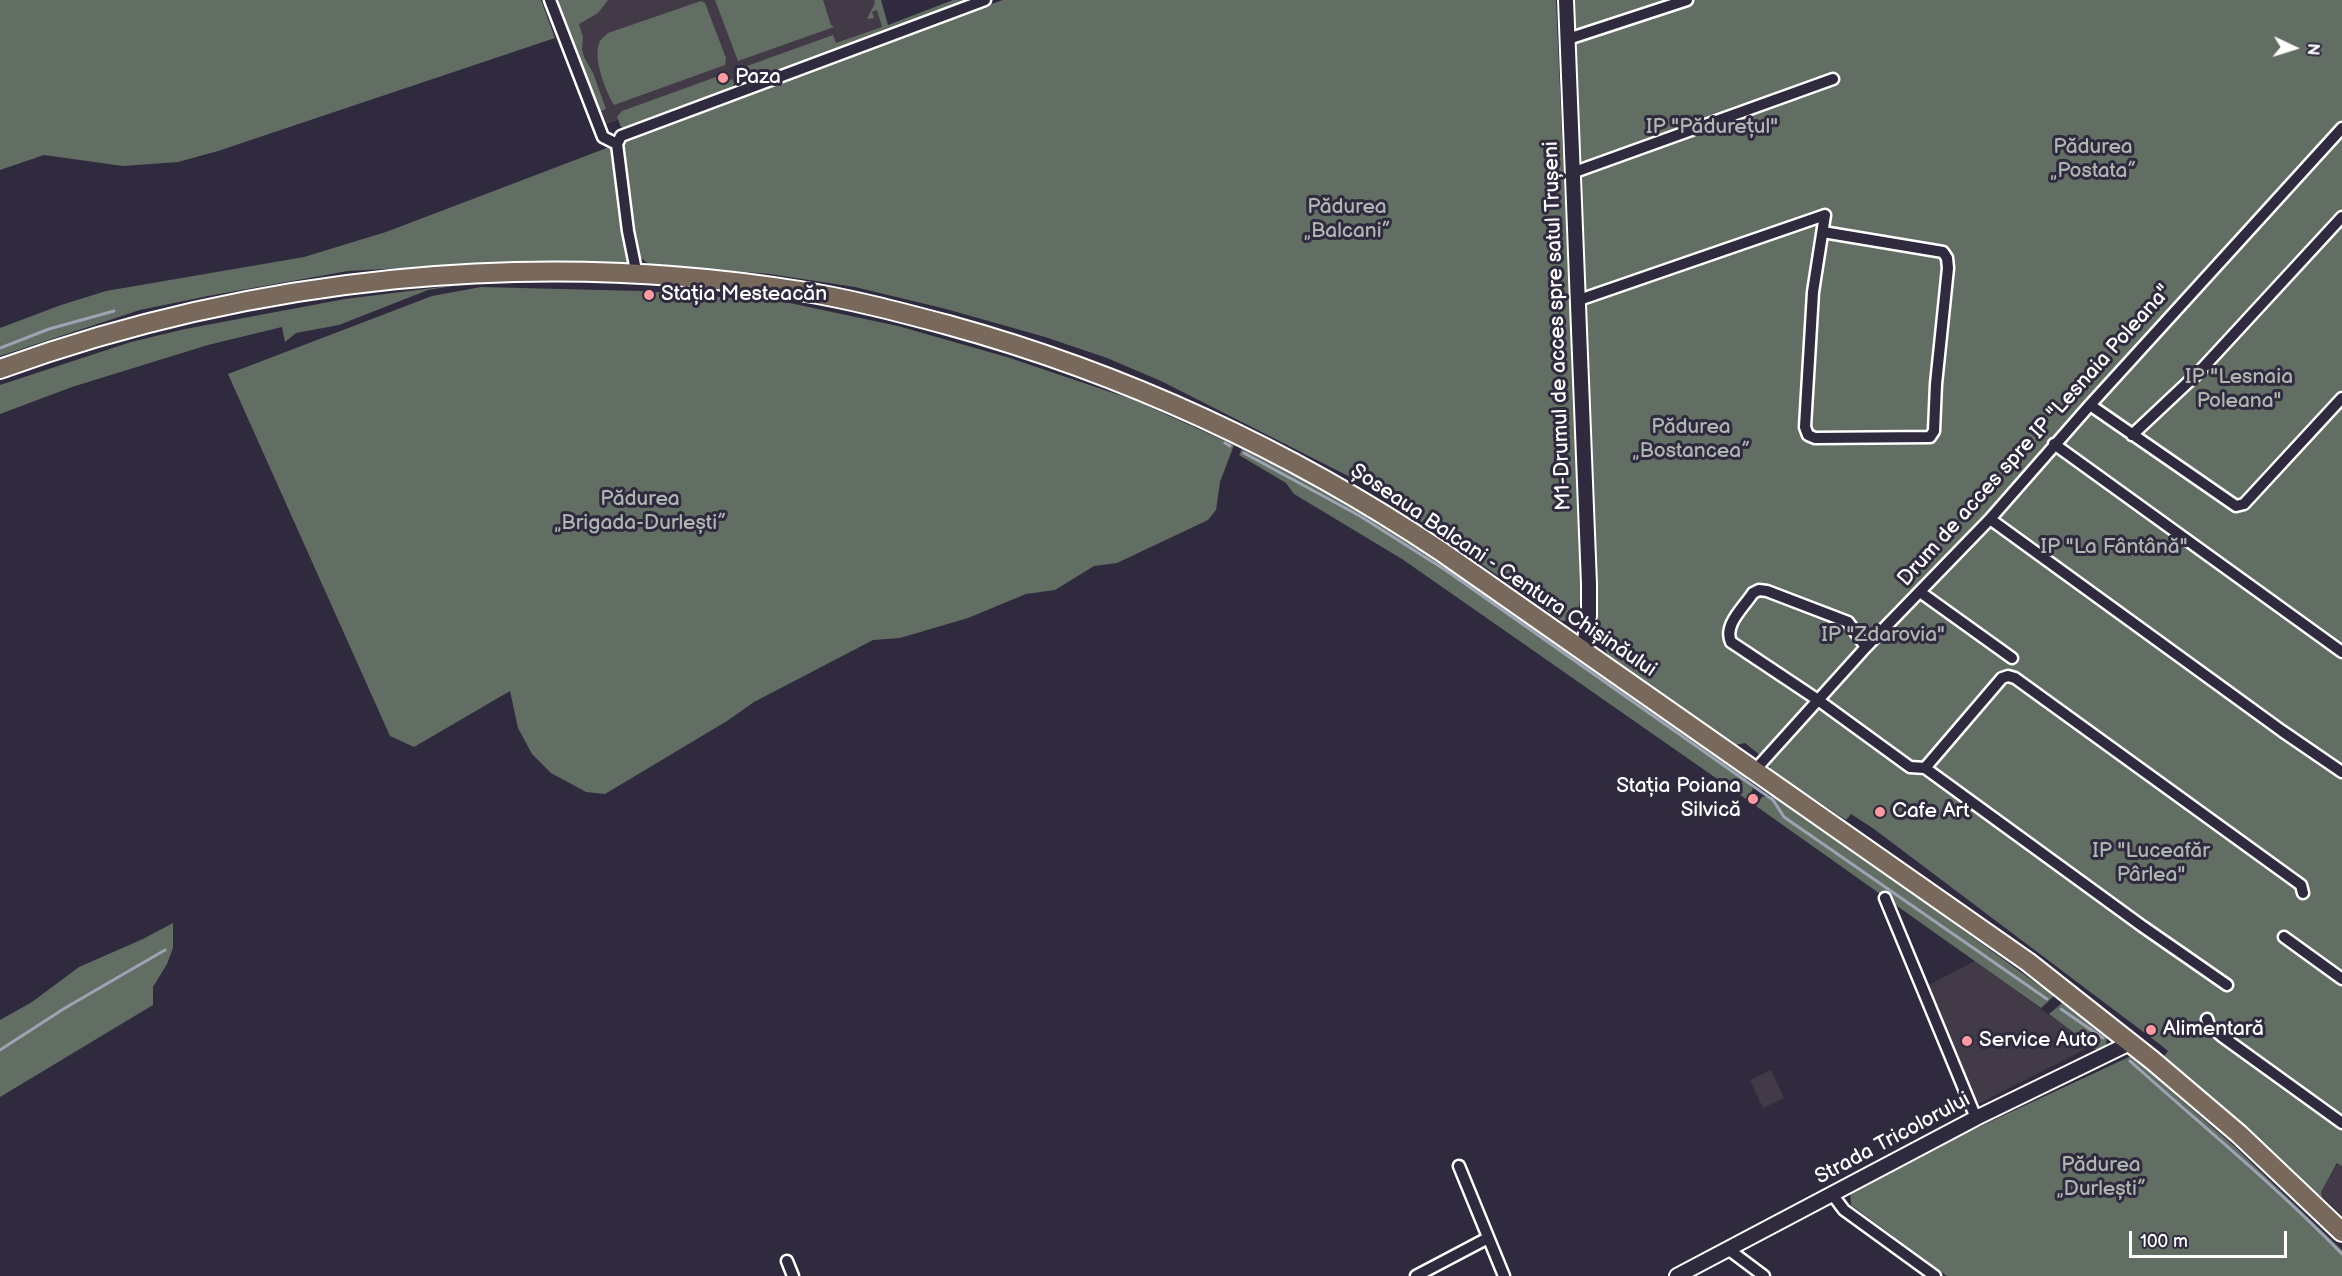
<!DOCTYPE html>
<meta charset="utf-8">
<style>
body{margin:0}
#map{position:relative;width:2342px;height:1276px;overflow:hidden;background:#2f2a3d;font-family:"Balsamiq Sans",sans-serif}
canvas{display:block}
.north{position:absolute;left:2264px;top:18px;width:60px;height:60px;-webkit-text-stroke:4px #2f2a3d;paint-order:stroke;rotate:94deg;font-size:16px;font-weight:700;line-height:24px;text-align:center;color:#fff}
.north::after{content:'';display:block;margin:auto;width:21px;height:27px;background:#fff;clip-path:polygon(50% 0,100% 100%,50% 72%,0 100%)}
.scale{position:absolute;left:2129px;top:1231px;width:158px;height:27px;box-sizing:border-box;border:3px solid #fff;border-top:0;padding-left:8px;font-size:18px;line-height:21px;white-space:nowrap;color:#fff;-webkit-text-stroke:4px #2f2a3d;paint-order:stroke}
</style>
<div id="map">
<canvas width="2342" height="1276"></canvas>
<div class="north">N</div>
<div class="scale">100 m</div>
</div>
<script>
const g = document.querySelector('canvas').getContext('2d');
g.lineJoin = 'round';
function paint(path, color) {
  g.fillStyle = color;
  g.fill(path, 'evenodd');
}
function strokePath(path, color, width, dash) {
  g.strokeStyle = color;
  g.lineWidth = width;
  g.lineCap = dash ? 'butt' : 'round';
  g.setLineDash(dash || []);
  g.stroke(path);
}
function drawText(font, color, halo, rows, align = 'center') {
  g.font = font + ' "Balsamiq Sans",sans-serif';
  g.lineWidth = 6;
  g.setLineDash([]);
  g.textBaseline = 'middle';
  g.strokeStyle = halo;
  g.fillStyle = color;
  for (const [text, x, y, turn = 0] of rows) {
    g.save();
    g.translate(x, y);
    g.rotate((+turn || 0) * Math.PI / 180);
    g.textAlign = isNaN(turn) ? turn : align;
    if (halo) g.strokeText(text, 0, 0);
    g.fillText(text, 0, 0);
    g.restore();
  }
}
const built = new Path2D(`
 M 558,0 L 874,0 L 883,27 L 604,125 Z
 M 1975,961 L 2092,1046 L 1974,1106 L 1925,987 Z
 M 1771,1070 L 1784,1098 L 1763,1108 L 1750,1080 Z
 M 2338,1163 L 2342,1166 L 2342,1215 L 2322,1197 L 2321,1192 Z`);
const green = new Path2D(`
 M 0,0 L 541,0 L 555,38 L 218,151 L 178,162 L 123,166 L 44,155 L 0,170 Z
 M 558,0 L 608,0 L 598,13 L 579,24 L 583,37 L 582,49 L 584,57 L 593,73 L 606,109 L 599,112 Z
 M 715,0 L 823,0 L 831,25 L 834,27 L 738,61 Z
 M 874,0 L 881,0 L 888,25 L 953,0 L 977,0 L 756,81 L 748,81 L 744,70 L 747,66 L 833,35 L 836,43 L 882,27 L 877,10 L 872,12 L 874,18 L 867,19 L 875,3 Z
 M 1003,0 L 1556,0 L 1582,582 C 1580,597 1582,621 1562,621 L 1396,504 L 1360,482 L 1161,381 L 1107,358 L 1045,337 L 946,309 L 855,287 L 770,274 L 649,264 L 638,256 L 627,254 L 627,263 L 573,261 L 491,263 L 348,271 L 208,296 L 140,310 L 0,356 L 0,328 L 61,305 L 106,291 L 304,257 L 386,232 L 922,28 Z
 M 1570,0 L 2342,0 L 2342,1166 L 2337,1163 L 2321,1192 L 2322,1197 L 2295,1178 L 2161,1060 L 2168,1051 L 2162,1046 L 1874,829 L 1851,814 L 1846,820 L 1772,771 L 1769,765 L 1771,758 L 1764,753 L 1760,755 L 1745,743 L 1735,745 L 1609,657 L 1600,641 L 1594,574 L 1584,304 L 1589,302 L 1583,294 L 1574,167 L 1572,43 L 1580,31 L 1571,31 Z
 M 701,1 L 705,3 L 726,58 L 725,65 L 614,105 C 606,92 593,59 599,44 C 600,39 604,37 608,33 Z
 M 716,77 L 719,84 L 733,79 L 734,84 L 730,90 L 626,128 L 621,127 L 617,117 L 622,111 Z
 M 465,284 L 428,290 L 339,325 L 296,333 L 285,342 L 282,327 L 208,345 L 72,387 L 0,414 L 0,385 L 131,342 L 185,329 L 345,299 Z
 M 481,287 L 642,291 L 785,302 L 898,326 L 1010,358 L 1134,400 L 1234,445 L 1220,482 L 1216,510 L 1208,520 L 1117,563 L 1094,566 L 1055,590 L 1026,594 L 968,618 L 900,638 L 873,640 L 754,702 L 727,721 L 605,794 L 586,792 L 551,773 L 532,754 L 518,728 L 510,691 L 414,747 L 390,736 L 228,374 L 432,296 Z
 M 1242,449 L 1305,479 L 1384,524 L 1468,580 L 1597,673 L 1744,775 L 1753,789 L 1746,799 L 1402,559 L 1294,494 L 1286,483 L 1239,455 Z
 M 1774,796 L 1877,868 L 2054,996 L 2041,1008 L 1756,806 L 1762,797 Z
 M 173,923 L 173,948 L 167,964 L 153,987 L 153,1005 L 0,1097 L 0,1020 L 32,1002 L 79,967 L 143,939 Z
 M 2062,1003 L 2107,1037 L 2106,1047 L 2098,1051 L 2049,1014 Z
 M 2131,1056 L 2234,1146 L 2342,1250 L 2342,1276 L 1947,1276 L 1851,1205 L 1850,1190 L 1895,1166 Z`);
const stream = new Path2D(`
 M 0,348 L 49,329 L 114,311
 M 1225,443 L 1230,446
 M 1244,453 L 1360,516 L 1447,571 L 1773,800 L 1784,817 L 2047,999
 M 2061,1009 L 2103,1038
 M 0,1050 L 65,1008 L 165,950
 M 2130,1061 C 2201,1125 2275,1185 2342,1254`);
const minor = new Path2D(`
 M 550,0 L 603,137 L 617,144
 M 1568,39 L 1687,0
 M 1572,173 L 1833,79
 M 637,275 L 628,231 L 617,144 L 621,136 L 985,0
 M 1579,300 L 1825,215 L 1813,292 L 1805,427 L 1808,435 L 1815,438 L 1930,437 L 1934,431 L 1936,384 L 1948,268 L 1947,258 L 1943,252 L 1823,232
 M 2090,405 L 2236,506 L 2244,504 L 2342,398
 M 2132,435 L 2199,372 L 2342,217
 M 2054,444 L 2342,652
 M 1990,519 L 2282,731 L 2342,772
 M 1920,592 L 2012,658
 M 1866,647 L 1848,622 L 1767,591 L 1759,590 L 1753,593 C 1744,607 1723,625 1731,642 L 1818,700 L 1910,767 L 1925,768 L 2142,926 L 2227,985
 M 1925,768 L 2002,678 L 2008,676 L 2015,678 L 2301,885 L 2303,893
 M 1755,770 L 1866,647 L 1990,519 L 2090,405 L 2342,128
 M 1885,898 L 1976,1118
 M 2284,937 L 2342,979
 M 2207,1019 L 2209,1025 L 2223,1037 L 2342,1123
 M 1459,1166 L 1504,1276
 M 1832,1194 L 1844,1210 L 1935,1276
 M 1728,1249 L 1764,1276
 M 787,1261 L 793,1276
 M 1416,1276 L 1488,1238`);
const tertiary = new Path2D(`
 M 1566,0 L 1589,584 L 1589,616 L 1583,651
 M 1677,1276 L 1976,1118 L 2130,1043`);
const trunk = new Path2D(`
 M 0,369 C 254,277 533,248 800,291 C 850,299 899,312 948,325 C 1126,374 1288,449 1442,552 L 2028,962 L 2152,1060 L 2239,1134 L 2342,1232`);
const markers = [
 [723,78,6,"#ff9aa2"],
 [649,295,6,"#ff9aa2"],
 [1753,799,6,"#ff9aa2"],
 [1880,812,6,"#ff9aa2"],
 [2151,1030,6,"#ff9aa2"],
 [1967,1041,6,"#ff9aa2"]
];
const poiNames = [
 ["Paza",735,78],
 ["Stația Mesteacăn",661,295],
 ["Stația Poiana",1741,787,"right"],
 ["Silvică",1741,811,"right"],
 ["Cafe Art",1892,812],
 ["Alimentară",2163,1030],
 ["Service Auto",1979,1041]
];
const parkNames = [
 ["IP \"Pădurețul\"",1712,128],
 ["Pădurea",2093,148],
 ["„Postata”",2093,172],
 ["Pădurea",1347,208],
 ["„Balcani”",1347,232],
 ["IP \"Lesnaia",2239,378],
 ["Poleana\"",2239,402],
 ["Pădurea",1691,428],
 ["„Bostancea”",1691,452],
 ["Pădurea",640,500],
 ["„Brigada-Durlești”",640,524],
 ["IP \"La Fântână\"",2114,548],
 ["IP \"Zdarovia\"",1883,636],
 ["IP \"Luceafăr",2151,852],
 ["Pârlea\"",2151,876],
 ["Pădurea",2101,1166],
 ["„Durlești”",2101,1190]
];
const streetNames = [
 ["M1-Drumul de acces spre satul Trușeni",1558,326,-92],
 ["Drum de acces spre IP \"Lesnaia Poleana\"",2035,436,-48],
 ["Șoseaua Balcani - Centura Chișinăului",1503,571,34],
 ["Strada Tricolorului",1893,1139,-28]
];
paint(built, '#433a47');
paint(green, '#626e64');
strokePath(stream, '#9da3b2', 3);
strokePath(minor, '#fff', 15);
strokePath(tertiary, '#fff', 18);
strokePath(trunk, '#fff', 22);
strokePath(minor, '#2f2a3d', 10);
strokePath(tertiary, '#2f2a3d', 14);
strokePath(trunk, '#78695c', 18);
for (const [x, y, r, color] of markers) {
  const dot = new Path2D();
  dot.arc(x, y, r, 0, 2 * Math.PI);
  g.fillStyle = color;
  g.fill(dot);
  strokePath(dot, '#2f2a3d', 2);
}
drawText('21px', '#fff', '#2f2a3d', poiNames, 'left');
drawText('21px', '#b0b6b2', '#2f2a3d', parkNames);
drawText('21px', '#fff', '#2f2a3d', streetNames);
</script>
